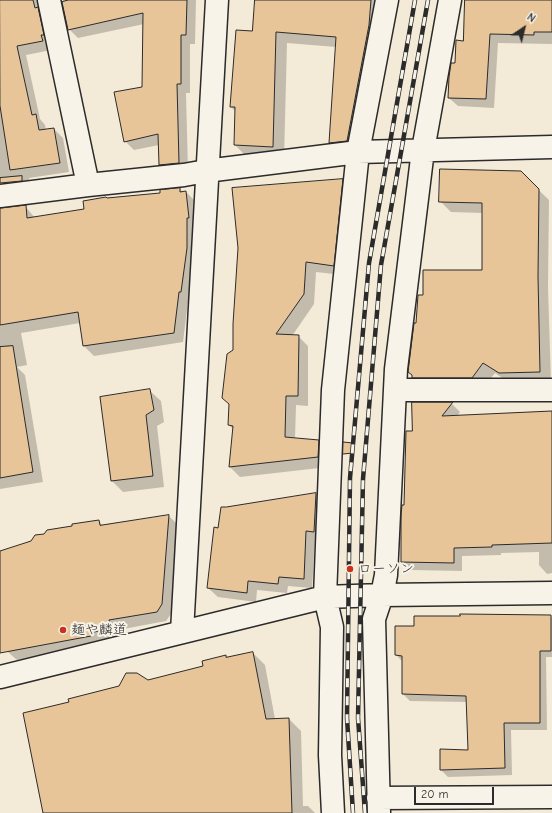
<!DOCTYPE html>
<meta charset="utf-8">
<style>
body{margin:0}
#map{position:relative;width:552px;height:813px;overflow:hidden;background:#f4ead8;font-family:"Comic Neue",sans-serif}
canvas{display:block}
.north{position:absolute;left:504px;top:8px;width:40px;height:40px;-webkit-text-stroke:3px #f7f3e8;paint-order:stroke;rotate:35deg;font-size:11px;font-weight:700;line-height:16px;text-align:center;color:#2b2b2b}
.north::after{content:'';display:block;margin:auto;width:14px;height:18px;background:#2b2b2b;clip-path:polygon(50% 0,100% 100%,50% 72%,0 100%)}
.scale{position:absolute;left:414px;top:787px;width:80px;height:18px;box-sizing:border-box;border:2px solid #2b2b2b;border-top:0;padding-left:5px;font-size:12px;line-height:14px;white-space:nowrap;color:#2b2b2b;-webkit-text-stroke:3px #f7f3e8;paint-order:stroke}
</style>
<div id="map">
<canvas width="552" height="813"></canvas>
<div class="north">N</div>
<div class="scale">20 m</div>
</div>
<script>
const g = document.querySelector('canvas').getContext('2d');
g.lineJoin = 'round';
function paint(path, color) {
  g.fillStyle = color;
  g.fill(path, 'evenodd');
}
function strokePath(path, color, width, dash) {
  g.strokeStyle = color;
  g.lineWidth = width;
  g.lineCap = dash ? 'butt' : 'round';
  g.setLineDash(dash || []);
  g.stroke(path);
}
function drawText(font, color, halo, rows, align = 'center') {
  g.font = font + ' "Comic Neue","Klee One",sans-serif';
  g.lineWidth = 4;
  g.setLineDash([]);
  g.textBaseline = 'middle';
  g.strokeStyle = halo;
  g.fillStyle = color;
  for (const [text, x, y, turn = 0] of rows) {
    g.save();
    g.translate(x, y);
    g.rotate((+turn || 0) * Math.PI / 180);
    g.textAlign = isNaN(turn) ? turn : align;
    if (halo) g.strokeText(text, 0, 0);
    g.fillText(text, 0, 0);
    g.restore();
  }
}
const shadow = new Path2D(`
 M 0,0 L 50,0 L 51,50 L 26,55 L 40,119 L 45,125 L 46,130 L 54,129 L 63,138 L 69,172 L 29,178 L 31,190 L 12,192 L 0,180 Z
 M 63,0 L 196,0 L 195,44 L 190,44 L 190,93 L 186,93 L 188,172 L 169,174 L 160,165 L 159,145 L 134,150 L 125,141 L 143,87 L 144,24 L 78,38 L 69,29 Z
 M 256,0 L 383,0 L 359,152 L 342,154 L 330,143 L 336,47 L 287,43 L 284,158 L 246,156 L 235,145 L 236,112 L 231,107 L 253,32 Z
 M 466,0 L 552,0 L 552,44 L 498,43 L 494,108 L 458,106 L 449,98 L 456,64 L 464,42 Z
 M 520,172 L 549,200 L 548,287 L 551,383 L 511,384 L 495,373 L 483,388 L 424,388 L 413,377 L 417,324 L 424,296 L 483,271 L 483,213 L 451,212 L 440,201 Z
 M 342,180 L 352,190 L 343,275 L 316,272 L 314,304 L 292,336 L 298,336 L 308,346 L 308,406 L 296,405 L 295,439 L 318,441 L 328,451 L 328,467 L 240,477 L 230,467 L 234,430 L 229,425 L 230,405 L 223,398 L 234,350 Z
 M 180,189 L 183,192 L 186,192 L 196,202 L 191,301 L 188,302 L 183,342 L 94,356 L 84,346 L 80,323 L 21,333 L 27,365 L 17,367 L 25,375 L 43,482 L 0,489 L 0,255 L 25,206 L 35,218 L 85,210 L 108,199 L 161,194 Z
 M 149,390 L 161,401 L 164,422 L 157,426 L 164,487 L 123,492 L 112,481 Z
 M 413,404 L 452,404 L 460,412 L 457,416 L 552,412 L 552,573 L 547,574 L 539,565 L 539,552 L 501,553 L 501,555 L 462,556 L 462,571 L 411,570 L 402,562 L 405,506 L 413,432 Z
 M 316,494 L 325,503 L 323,540 L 315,540 L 312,588 L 288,586 L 287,593 L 257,590 L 256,602 L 218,597 L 208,588 L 219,529 L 226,508 Z
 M 169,516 L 178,525 L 171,614 L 166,621 L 118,630 L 120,637 L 99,645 L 17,660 L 0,645 L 0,552 L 99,521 L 103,526 Z
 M 551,616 L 552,618 L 552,657 L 546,657 L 547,730 L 511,730 L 512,775 L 448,777 L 441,770 L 469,751 L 468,702 L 410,701 L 403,694 L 403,662 L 396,655 L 415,627 Z
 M 253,653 L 265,665 L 275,719 L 289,719 L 301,731 L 303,806 L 308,806 L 315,813 L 45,813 L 70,703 L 148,681 L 205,667 L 225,656 L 227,657 Z`);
const building = new Path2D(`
 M 0,0 L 33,0 L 35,8 L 38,7 L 44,35 L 41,35 L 43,41 L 17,46 L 32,115 L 36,114 L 39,130 L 54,128 L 60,163 L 10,170 L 0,106 Z
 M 69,0 L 187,0 L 186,35 L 181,35 L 181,84 L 177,84 L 179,163 L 159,165 L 158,134 L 124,142 L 114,92 L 142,87 L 143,13 L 68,30 L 62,2 Z
 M 255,0 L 371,0 L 369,25 L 347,141 L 329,143 L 336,37 L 276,32 L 273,147 L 234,145 L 235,107 L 230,107 L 236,30 L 252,31 Z
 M 465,0 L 552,0 L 552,32 L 534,32 L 534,35 L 490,34 L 486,99 L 448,98 L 449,77 L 451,63 L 455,63 L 456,40 L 463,41 Z
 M 440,169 L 521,171 L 539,189 L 538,276 L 540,372 L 499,373 L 483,363 L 472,378 L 412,378 L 412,375 L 408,372 L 414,323 L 416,323 L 418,295 L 423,295 L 423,270 L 482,270 L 482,203 L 439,202 Z
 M 22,176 L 22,181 L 0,183 L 0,178 Z
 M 343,179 L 334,266 L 306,262 L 304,294 L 276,334 L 299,335 L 298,396 L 286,396 L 285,437 L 319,440 L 318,457 L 229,467 L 233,426 L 228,425 L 229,404 L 222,398 L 227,354 L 233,350 L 233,324 L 238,248 L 232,188 Z
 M 180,188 L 180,192 L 186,191 L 189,218 L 187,218 L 187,248 L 181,292 L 179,292 L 174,333 L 83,346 L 78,312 L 0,325 L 0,208 L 26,205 L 27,218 L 84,209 L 83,201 L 106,197 L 107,198 L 160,193 L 160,190 Z
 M 13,346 L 33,472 L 0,478 L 0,347 Z
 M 150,389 L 154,410 L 146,415 L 153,476 L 111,481 L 100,397 Z
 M 412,402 L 453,402 L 442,416 L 552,411 L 552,543 L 492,545 L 492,547 L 454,548 L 454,563 L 401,562 L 401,515 L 402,505 L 404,505 L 406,431 L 412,431 Z
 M 343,442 L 353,443 L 353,453 L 343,454 Z
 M 316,493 L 314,532 L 306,531 L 304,579 L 279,577 L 278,584 L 248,581 L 247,593 L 207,588 L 214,527 L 218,528 L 221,507 L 226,507 Z
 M 169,515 L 162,604 L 157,612 L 109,620 L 111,628 L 90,633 L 91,636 L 0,653 L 0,551 L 31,541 L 35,535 L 44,534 L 47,530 L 72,526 L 72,524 L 99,520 L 100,525 Z
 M 460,614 L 551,615 L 551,651 L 540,651 L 540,723 L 504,723 L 505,768 L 440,770 L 440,749 L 468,750 L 466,696 L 402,694 L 402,656 L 395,655 L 395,626 L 414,626 L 414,616 L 460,616 Z
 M 253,652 L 266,719 L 289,718 L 292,813 L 43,813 L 23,713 L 69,702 L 68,699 L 119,686 L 126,673 L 137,673 L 148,680 L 203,666 L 202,661 L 226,655 L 226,657 Z`);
const minor = new Path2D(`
 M 49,0 L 88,185 L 184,175 L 206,171 L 358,152 L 552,147
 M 0,196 L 88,185
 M 395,390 L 552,390
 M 182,632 L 217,0
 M 0,677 L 325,597 L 382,595 L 552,593
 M 378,798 L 552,797
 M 333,813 L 330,755 L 332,627 L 325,597 L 333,390 L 358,152 L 387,0
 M 379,813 L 374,619 L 382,595 L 386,575 L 396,369 L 423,150 L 450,0`);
const rail = new Path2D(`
 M 353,813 L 347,718 L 350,478 L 369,263 L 415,0
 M 365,813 L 358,718 L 363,479 L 381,265 L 428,0`);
const markers = [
 [350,569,4,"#c8321e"],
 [63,630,4,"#c8321e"]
];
const poiNames = [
 ["ローソン",358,569],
 ["麺や麟道",71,630]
];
paint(shadow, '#0003');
paint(building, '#e8c599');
strokePath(building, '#2b2b2b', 1);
strokePath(minor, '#2b2b2b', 25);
strokePath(minor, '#f7f3e8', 22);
strokePath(rail, '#2b2b2b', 4.5);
strokePath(rail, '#f7f3e8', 3, [9]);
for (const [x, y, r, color] of markers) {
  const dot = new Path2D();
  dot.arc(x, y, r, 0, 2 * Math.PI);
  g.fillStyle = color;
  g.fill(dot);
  strokePath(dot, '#f7f3e8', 1.5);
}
drawText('14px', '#2b2b2b', '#f7f3e8', poiNames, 'left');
</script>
